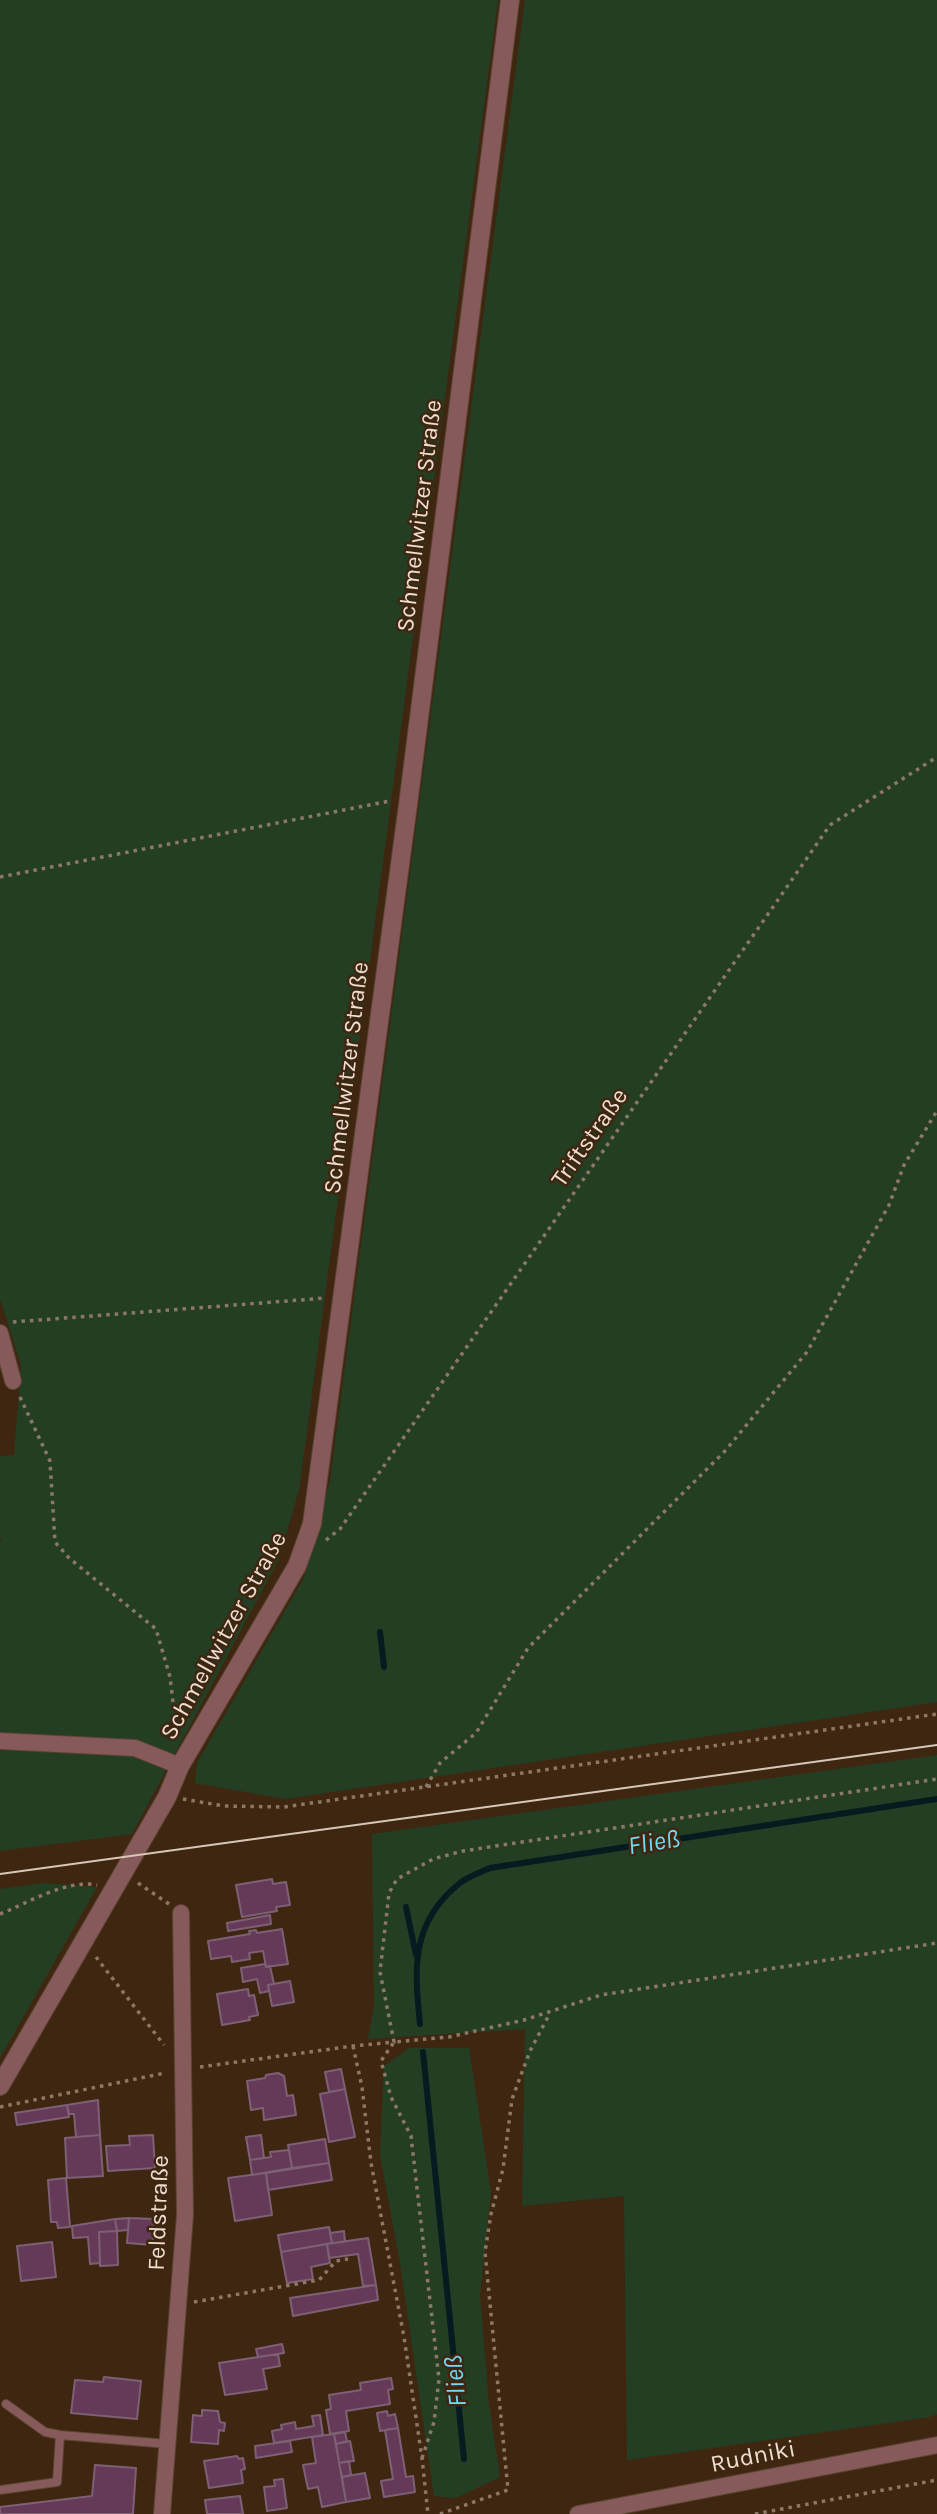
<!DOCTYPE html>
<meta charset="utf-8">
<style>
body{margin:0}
canvas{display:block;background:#3e2610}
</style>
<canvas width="937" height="2514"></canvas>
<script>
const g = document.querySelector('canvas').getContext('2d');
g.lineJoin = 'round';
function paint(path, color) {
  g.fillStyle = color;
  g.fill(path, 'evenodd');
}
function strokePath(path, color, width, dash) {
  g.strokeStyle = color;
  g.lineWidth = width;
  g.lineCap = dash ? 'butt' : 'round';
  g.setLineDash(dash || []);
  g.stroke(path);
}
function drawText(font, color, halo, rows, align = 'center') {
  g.font = font + ' Karla,sans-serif';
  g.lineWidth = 5;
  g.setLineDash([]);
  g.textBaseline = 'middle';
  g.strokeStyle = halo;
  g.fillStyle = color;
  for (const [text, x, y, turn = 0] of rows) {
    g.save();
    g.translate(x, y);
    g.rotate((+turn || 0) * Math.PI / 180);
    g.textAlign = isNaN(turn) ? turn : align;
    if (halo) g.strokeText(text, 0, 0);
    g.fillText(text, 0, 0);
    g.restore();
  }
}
const green = new Path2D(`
 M 0,0 L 498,0 L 299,1490 L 278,1561 L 132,1834 L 0,1851 L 0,1541 L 2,1541 L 0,1538 L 0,1456 L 14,1455 L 21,1365 L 0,1299 Z
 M 525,0 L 937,0 L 937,1702 L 285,1799 L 195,1783 L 197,1763 L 304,1578 L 330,1481 Z
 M 937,1755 L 937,2414 L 930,2417 L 627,2460 L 624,2196 L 522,2206 L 525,2029 L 368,2039 L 374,2006 L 372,1834 Z
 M 44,1883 L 97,1887 L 0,2058 L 0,1889 Z
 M 409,2048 L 469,2048 L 491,2192 L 480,2295 L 489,2404 L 500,2477 L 456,2498 L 434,2496 L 400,2263 L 380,2155 L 384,2066 Z`);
const stream = new Path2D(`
 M 380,1632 L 384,1667
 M 406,1907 L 416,1955
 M 420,2024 C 414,1967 411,1922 460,1883 C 469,1876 481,1872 490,1868 L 937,1799
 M 423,2052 L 464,2459`);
const building = new Path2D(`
 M 272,1879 L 273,1884 L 286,1882 L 290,1905 L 276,1907 L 277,1911 L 242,1917 L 236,1885 Z
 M 270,1915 L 271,1924 L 228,1931 L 227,1923 Z
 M 282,1929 L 288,1964 L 266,1967 L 263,1951 L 249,1953 L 250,1959 L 232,1962 L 231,1956 L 211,1959 L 208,1941 L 250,1934 L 249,1931 L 256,1930 L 257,1933 Z
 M 265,1964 L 266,1967 L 270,1966 L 274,1984 L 268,1985 L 269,1991 L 260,1993 L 257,1979 L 243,1982 L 241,1968 Z
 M 290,1981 L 294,2002 L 272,2006 L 268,1985 Z
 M 248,1989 L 249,1996 L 254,1995 L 258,2015 L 249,2017 L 250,2020 L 222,2025 L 217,1994 Z
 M 341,2069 L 345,2089 L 329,2092 L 325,2072 Z
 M 278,2073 L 284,2076 L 287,2096 L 293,2095 L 296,2115 L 264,2120 L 263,2108 L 251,2110 L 247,2081 L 265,2078 L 266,2075 Z
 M 345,2089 L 355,2137 L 329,2142 L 320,2094 Z
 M 98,2100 L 100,2135 L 76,2137 L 74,2114 L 69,2114 L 67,2105 Z
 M 67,2105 L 69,2117 L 17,2125 L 15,2113 Z
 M 100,2135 L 103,2176 L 67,2178 L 65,2138 Z
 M 153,2135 L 155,2168 L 108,2171 L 106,2146 L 130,2145 L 129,2136 Z
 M 261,2135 L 264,2158 L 250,2160 L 246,2137 Z
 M 325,2139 L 329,2163 L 292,2168 L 288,2145 Z
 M 289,2150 L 292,2168 L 252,2175 L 250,2160 L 271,2157 L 270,2152 Z
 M 329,2163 L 332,2180 L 268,2190 L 266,2173 Z
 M 266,2173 L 272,2215 L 235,2221 L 228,2178 Z
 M 66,2178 L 70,2227 L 58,2228 L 57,2222 L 51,2222 L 48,2180 Z
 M 129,2218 L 154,2219 L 153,2245 L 127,2243 Z
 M 129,2218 L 128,2230 L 117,2231 L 115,2219 Z
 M 115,2219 L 117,2231 L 99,2232 L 100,2263 L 90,2264 L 88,2237 L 73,2238 L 72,2226 Z
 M 329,2227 L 332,2243 L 281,2252 L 278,2235 Z
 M 117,2231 L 118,2265 L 100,2266 L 99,2232 Z
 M 344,2231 L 345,2242 L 332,2243 L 330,2233 Z
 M 368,2238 L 376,2285 L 363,2286 L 358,2254 L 329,2258 L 327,2244 Z
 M 52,2242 L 56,2277 L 21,2281 L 17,2246 Z
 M 327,2244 L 330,2263 L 311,2267 L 313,2279 L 287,2283 L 281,2252 Z
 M 376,2285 L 378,2300 L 293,2316 L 290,2298 Z
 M 282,2344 L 284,2353 L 258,2357 L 256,2349 Z
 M 278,2354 L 280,2366 L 263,2369 L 267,2389 L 225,2395 L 219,2363 Z
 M 104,2377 L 141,2381 L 137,2419 L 71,2413 L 75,2380 L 103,2382 Z
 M 391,2378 L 393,2389 L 388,2390 L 390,2404 L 346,2411 L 349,2431 L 330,2434 L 326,2410 L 331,2409 L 329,2395 L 361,2390 L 360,2383 Z
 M 202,2410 L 218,2411 L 220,2422 L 225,2423 L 224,2431 L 219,2430 L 218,2444 L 191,2442 L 193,2415 L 202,2416 Z
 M 387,2411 L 388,2416 L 395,2414 L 398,2428 L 380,2431 L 377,2413 Z
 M 320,2415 L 323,2435 L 274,2443 L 272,2431 L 282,2429 L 281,2425 L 295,2422 L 296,2429 L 314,2426 L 312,2416 Z
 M 398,2428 L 406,2477 L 413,2476 L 415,2492 L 384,2497 L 381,2481 L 393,2479 L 385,2430 Z
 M 345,2432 L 347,2441 L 336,2444 L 334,2434 Z
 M 334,2434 L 346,2502 L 322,2507 L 318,2487 L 308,2489 L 303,2465 L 316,2463 L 312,2437 Z
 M 290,2441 L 292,2452 L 256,2458 L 255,2446 Z
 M 350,2441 L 354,2461 L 339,2463 L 336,2444 Z
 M 237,2456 L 239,2459 L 243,2458 L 245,2469 L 241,2470 L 243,2483 L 209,2488 L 204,2461 Z
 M 349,2461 L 351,2475 L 342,2477 L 339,2463 Z
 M 95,2465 L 136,2468 L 133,2514 L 0,2514 L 0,2507 L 92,2496 Z
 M 365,2473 L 370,2498 L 346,2502 L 342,2477 Z
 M 283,2479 L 287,2508 L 267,2511 L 264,2487 L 275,2486 L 274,2480 Z
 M 240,2496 L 243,2514 L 207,2514 L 205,2500 Z`);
const path = new Path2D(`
 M 0,877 L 390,801
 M 13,1322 L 326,1298
 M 20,1397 L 50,1461 L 55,1542 L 69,1558 L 156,1629 L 170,1677 L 177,1736
 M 326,1540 L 340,1529 L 830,825 L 937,757
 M 426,1787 L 440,1763 L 476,1733 L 528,1648 L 725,1451 L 807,1352 L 889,1205 L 904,1165 L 937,1111
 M 183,1799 L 224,1806 L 284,1807 L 937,1714
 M 138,1883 L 169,1904
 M 0,1914 C 28,1903 66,1879 97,1885
 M 96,1957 L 164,2045
 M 353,2046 L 362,2087 L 371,2163 L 404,2337 L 422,2458 L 428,2514
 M 200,2067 L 353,2046 L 394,2042 L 380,1972 L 389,1893 L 397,1879 L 433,1859 L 463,1851 L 937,1779
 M 0,2107 L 165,2073
 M 194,2302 L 319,2280 L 336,2261 L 348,2259
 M 422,2458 L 434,2422 L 439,2379 L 411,2136 L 391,2097 L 381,2061 L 394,2042 L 449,2037 L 524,2020 L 601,1995 L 937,1943
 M 440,2514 L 508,2490 L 485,2252 L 491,2214 L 503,2169 L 512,2099 L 530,2051 L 550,2013
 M 755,2514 L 937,2480`);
const service = new Path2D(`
 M 6,2404 L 45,2432 L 60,2435 L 168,2444
 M 0,2490 L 57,2482 L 60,2435`);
const minor = new Path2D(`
 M 0,1333 L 13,1381
 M 0,1741 L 135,1748 L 180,1766
 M 162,2514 L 185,2215 L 181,1913
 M 578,2514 L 937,2445`);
const tertiary = new Path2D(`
 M 0,2086 L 167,1797 L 180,1766 L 297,1566 L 312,1524 L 409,797 L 510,0`);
const tram = new Path2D(`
 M 0,1874 L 937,1745`);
const streetNames = [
 ["Schmellwitzer Straße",420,516,-83],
 ["Schmellwitzer Straße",347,1078,-83],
 ["Triftstraße",590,1138,-55],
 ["Schmellwitzer Straße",224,1636,-61],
 ["Feldstraße",159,2213,-88],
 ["Rudniki",753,2457,-11]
];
const waterNames = [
 ["Fließ",654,1843,-9],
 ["Fließ",456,2381,-96]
];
paint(green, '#243e23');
strokePath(stream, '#051b20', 6);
paint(building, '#643a58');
strokePath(building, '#7e6075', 2);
strokePath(service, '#5a442f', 10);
strokePath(minor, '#5a442f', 18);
strokePath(tertiary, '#5a442f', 20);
strokePath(path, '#8c7866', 3.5, [3.5, 5]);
strokePath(service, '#86595b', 8);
strokePath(minor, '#86595b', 16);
strokePath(tertiary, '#86595b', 18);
strokePath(tram, '#d8c7b9', 2);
drawText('24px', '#efdfd2', '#3e2610', streetNames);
drawText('italic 26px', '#71d9f2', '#3e2610', waterNames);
</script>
